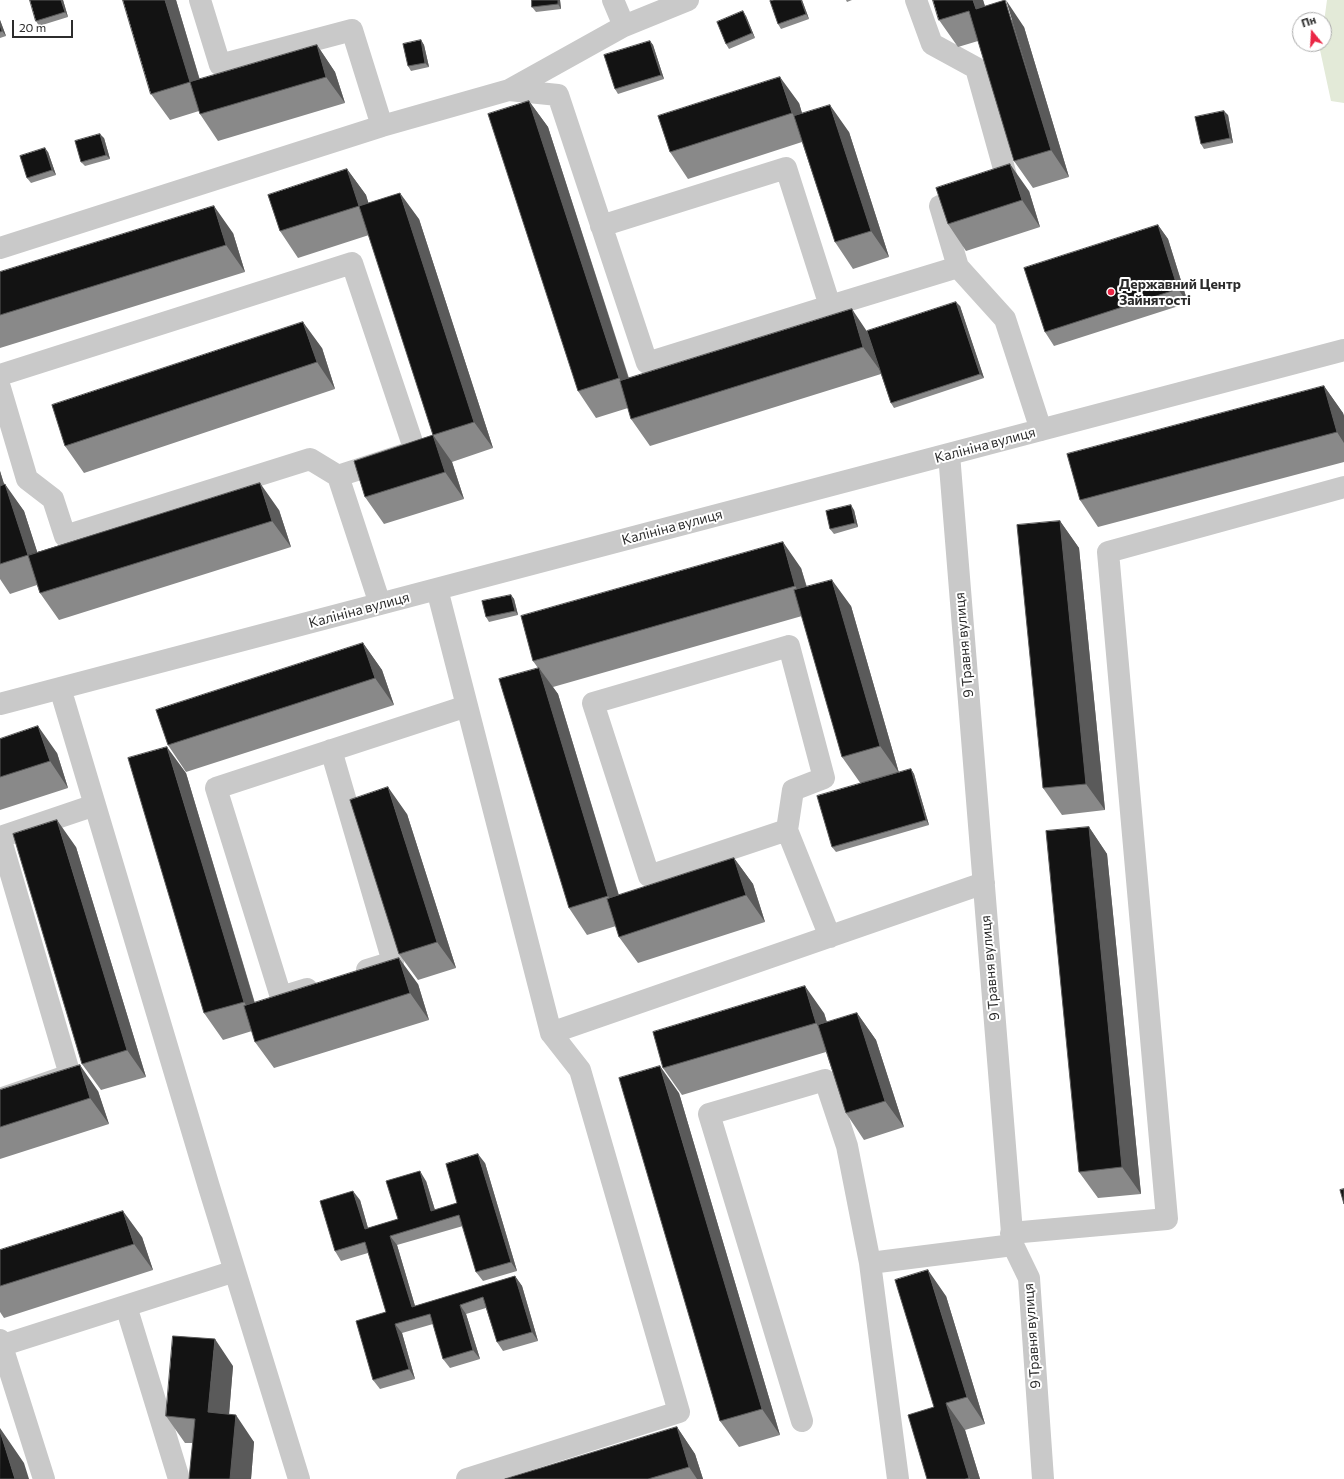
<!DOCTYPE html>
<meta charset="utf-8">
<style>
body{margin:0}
#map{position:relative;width:1344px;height:1479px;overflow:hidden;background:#fff;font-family:Commissioner,sans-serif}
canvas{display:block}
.north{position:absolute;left:1292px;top:12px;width:40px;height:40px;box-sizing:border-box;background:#fff;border:1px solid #ababab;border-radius:50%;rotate:342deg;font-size:11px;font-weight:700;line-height:16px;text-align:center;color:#2c2c2c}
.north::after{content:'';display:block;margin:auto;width:14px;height:18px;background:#ea2645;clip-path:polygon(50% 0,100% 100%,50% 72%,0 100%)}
.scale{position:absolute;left:12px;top:20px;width:61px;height:18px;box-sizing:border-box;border:2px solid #2c2c2c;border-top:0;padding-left:5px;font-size:12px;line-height:14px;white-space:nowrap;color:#2c2c2c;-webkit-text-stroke:3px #fff;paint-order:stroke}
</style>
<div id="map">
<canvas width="1344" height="1479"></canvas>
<div class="north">Пн</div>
<div class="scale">20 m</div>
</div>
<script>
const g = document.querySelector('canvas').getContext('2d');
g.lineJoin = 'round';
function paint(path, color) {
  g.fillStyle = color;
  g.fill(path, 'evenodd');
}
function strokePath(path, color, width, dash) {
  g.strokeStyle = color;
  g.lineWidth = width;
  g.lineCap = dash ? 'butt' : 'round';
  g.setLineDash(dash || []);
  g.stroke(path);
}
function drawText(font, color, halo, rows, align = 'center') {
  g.font = font + ' Commissioner,sans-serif';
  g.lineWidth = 4;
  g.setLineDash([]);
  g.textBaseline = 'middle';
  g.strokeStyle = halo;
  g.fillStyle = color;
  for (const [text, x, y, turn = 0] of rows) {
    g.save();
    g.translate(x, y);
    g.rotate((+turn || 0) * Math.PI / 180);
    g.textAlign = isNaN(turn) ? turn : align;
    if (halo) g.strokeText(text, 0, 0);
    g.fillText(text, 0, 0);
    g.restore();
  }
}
const green = new Path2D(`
 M 1327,0 L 1344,0 L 1344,103 L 1331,101 L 1320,50 L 1321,44 L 1324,44 L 1324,22 Z`);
const minor = new Path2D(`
 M 200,0 L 220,65 L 352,30 L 382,126
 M 613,0 L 624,26
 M 916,0 L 932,44 L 976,68 L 1008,183 L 940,206 L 958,267
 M 509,90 L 624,26 L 688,0
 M 0,248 L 382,126 L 509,90 L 558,95 L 647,363 L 830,306 L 786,168 L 601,226
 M 830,306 L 958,267 L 1005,319 L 1041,430
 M 0,375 L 352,263 L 415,451 L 338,476
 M 0,388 L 27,479 L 53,499 L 65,536 L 310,459 L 338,476 L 380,604
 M 949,454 L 1013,1245 L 1029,1278 L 1043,1479
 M 437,589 L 551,1033 L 984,883
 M 60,688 L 209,1187 L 299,1479
 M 0,704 L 1344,350
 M 331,750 L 393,962 L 367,970
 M 787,830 L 793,790 L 824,778 L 789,646 L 593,703 L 649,876 L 787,830 L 830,937
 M 0,837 L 70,1075 L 0,1099
 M 0,837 L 95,805
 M 307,989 L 281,997 L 216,788 L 467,706
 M 1011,1233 L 1167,1219 L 1108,552 L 1344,487
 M 870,1263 L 898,1479
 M 126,1306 L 179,1479
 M 0,1340 L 44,1479
 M 0,1346 L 235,1271
 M 802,1421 L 709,1114 L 825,1080 L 847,1146 L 870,1263 L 1013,1245
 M 467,1479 L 679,1412 L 580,1070 L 551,1033`);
const wall = new Path2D(`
 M 63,0 L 68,17 L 39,26 L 36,21 Z
 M 176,0 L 200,80 L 317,45 L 335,72 L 345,103 L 218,141 L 200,114 L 199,111 L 170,120 L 151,94 Z
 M 532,0 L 560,0 L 561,9 L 536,12 L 532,7 Z
 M 774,0 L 802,0 L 809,19 L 781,29 L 778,24 Z
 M 846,0 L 852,0 L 847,2 Z
 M 983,0 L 985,6 L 1024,27 L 1069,177 L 1033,188 L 1014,161 L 978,41 L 958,47 L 939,20 Z
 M 746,16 L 755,38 L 729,49 L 726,44 Z
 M 0,20 L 6,36 L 0,38 Z
 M 421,40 L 424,45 L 429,67 L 411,71 L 408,66 Z
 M 650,41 L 653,45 L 664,79 L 618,94 L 615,89 Z
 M 529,101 L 548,127 L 629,378 L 867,331 L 960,306 L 984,378 L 894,408 L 891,403 L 881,374 L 650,446 L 631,419 L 628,408 L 596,418 L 578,391 Z
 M 799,103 L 802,114 L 849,132 L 889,257 L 853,269 L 835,242 L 802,142 L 688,179 L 670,152 Z
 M 1228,115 L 1233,143 L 1204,149 L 1201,144 Z
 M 104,138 L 110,159 L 85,166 L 81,162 Z
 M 48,152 L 56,175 L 31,183 L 27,178 Z
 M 347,169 L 366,195 L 368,203 L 419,219 L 493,448 L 452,462 L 464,499 L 384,524 L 365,497 L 433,435 L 369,235 L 298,258 L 280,231 Z
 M 1029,191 L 1040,227 L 966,251 L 948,224 Z
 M 1158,225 L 1168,239 L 1188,303 L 1054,346 L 1045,332 Z
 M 233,233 L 245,272 L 0,348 L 0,272 Z
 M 322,348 L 335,389 L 84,473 L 65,446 Z
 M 1324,386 L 1343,413 L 1344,416 L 1344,462 L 1098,527 L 1080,500 Z
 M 0,471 L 4,485 L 24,511 L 37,552 L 279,510 L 291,547 L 59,620 L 40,593 L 37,585 L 10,594 L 0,579 Z
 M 854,510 L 858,527 L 834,534 L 830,529 Z
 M 1060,521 L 1079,548 L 1105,810 L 1062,815 L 1043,788 Z
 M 801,568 L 807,587 L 851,606 L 899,773 L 911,769 L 914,774 L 929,825 L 836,852 L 832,847 L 861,784 L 842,757 L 802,616 L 553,687 L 558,694 L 619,895 L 734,858 L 753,884 L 765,922 L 638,963 L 619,937 L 616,926 L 587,935 L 569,908 L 538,668 L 533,661 Z
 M 511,595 L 514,599 L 518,615 L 489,622 L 486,617 Z
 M 363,643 L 382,670 L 394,705 L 186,772 L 168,745 Z
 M 0,739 L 57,753 L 68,788 L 0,810 Z
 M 186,773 L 255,1003 L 418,984 L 429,1020 L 274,1068 L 255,1042 L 252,1031 L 223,1040 L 204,1013 Z
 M 407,814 L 456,968 L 418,980 L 399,954 Z
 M 1089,827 L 1107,854 L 1141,1194 L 1098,1198 L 1079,1172 Z
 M 76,847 L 146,1077 L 101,1090 L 82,1064 Z
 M 824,1013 L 827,1022 L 857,1013 L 876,1040 L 904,1127 L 864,1140 L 846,1113 L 826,1052 L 682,1095 L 663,1068 Z
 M 0,1090 L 98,1091 L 109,1124 L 0,1159 Z
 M 679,1093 L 780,1435 L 739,1447 L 720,1421 Z
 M 485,1163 L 517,1271 L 483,1281 L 476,1272 L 463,1226 L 397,1245 L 415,1306 L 515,1276 L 522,1286 L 538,1341 L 503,1351 L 497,1342 L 486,1308 L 466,1314 L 480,1359 L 450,1368 L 443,1359 L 433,1324 L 402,1333 L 415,1379 L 380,1389 L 373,1380 L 386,1312 L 368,1253 L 341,1261 L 335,1251 L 360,1200 L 368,1228 L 398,1219 L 426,1181 L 435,1210 L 457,1203 Z
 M 142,1237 L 153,1270 L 4,1318 L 0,1312 L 0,1250 Z
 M 946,1296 L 985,1424 L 965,1430 L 980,1479 L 927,1479 L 934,1407 Z
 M 233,1366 L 229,1414 L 254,1442 L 251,1479 L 189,1479 L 193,1443 L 185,1443 L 166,1416 Z
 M 677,1427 L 695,1454 L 703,1479 L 505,1479 Z`);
const shadedWall = new Path2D(`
 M 61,0 L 63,0 L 68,17 L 65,12 Z
 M 165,0 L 176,0 L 208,108 L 190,82 Z
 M 558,0 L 560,0 L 561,9 L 558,4 Z
 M 801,0 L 802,0 L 809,19 L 806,14 Z
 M 973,0 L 983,0 L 994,36 L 976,9 Z
 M 1006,0 L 1024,27 L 1069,177 L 1051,150 Z
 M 743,11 L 746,16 L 755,38 L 752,33 Z
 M 0,20 L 6,36 L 2,31 L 0,25 Z
 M 421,40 L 424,45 L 429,67 L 425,63 Z
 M 650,41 L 653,45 L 664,79 L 661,75 Z
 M 317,45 L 335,72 L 345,103 L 326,77 Z
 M 780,77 L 799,103 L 810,139 L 792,113 Z
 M 529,101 L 548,127 L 637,405 L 619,378 Z
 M 830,105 L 849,132 L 889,257 L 871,231 Z
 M 1224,111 L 1228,115 L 1233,143 L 1230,138 Z
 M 100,134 L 104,138 L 110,159 L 106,155 Z
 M 45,148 L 48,152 L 56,175 L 52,170 Z
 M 1010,164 L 1029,191 L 1040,227 L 1022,200 Z
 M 347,169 L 366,195 L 378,233 L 359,206 Z
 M 400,193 L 419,219 L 493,448 L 474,422 Z
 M 214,206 L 233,233 L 245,272 L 226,245 Z
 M 1158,225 L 1168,239 L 1188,303 L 1178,289 Z
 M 956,302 L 960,306 L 984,378 L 980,374 Z
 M 852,309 L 870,336 L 882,373 L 863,347 Z
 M 303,322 L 322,348 L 335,389 L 317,362 Z
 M 1324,386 L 1343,413 L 1344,416 L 1344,443 L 1337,432 Z
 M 433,435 L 452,462 L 464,499 L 445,472 Z
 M 0,471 L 13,512 L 0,493 Z
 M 260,483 L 279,510 L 291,547 L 272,521 Z
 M 5,484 L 24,511 L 47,582 L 28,555 Z
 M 851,505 L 854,510 L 858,527 L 855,523 Z
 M 1060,521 L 1079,548 L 1105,810 L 1086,784 Z
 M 783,542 L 801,568 L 814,613 L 795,586 Z
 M 832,580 L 851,606 L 899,773 L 880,746 Z
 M 511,595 L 514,599 L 518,615 L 515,611 Z
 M 363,643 L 382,670 L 394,705 L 375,678 Z
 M 539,668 L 558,694 L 627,923 L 608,896 Z
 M 38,726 L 57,753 L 68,788 L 50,761 Z
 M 167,747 L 186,773 L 262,1028 L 244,1002 Z
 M 911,769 L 914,774 L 929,825 L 926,820 Z
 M 388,787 L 407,814 L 456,968 L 437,942 Z
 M 57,820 L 76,847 L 146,1077 L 127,1050 Z
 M 1089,827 L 1107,854 L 1141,1194 L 1122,1167 Z
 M 734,858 L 753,884 L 765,922 L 746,895 Z
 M 399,958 L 418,984 L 429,1020 L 410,993 Z
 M 805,986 L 824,1013 L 835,1049 L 816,1023 Z
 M 857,1013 L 876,1040 L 904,1127 L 885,1101 Z
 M 80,1065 L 98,1091 L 109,1124 L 90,1098 Z
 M 660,1066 L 679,1093 L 780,1435 L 762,1409 Z
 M 478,1154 L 485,1163 L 517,1271 L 511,1262 Z
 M 420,1171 L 426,1181 L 438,1220 L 431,1211 Z
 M 353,1191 L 360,1200 L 371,1239 L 365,1229 Z
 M 123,1211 L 142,1237 L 153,1270 L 134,1244 Z
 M 390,1236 L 397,1245 L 418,1316 L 412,1307 Z
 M 928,1270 L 946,1296 L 985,1424 L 967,1397 Z
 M 515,1276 L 522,1286 L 538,1341 L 532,1332 Z
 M 460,1305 L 466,1314 L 480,1359 L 473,1350 Z
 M 395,1324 L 402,1333 L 415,1379 L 409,1369 Z
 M 215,1339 L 233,1366 L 227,1439 L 208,1412 Z
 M 946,1403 L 965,1430 L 980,1479 L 970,1479 L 969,1478 Z
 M 236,1415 L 254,1442 L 251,1479 L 230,1479 Z
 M 677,1427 L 695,1454 L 703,1479 L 697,1479 L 689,1467 Z
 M 0,1428 L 24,1463 L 29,1479 L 15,1479 L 0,1431 Z`);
const building = new Path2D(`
 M 30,0 L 61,0 L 65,12 L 36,21 Z
 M 123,0 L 165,0 L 190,82 L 151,94 Z
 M 532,0 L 558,0 L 558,4 L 532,7 Z
 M 774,0 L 801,0 L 806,14 L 778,24 L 770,1 Z
 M 933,0 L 973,0 L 976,9 L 1005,0 L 1051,150 L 1014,161 L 969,11 L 939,20 Z
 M 743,11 L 752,33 L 726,44 L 717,22 Z
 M 0,25 L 2,31 L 0,32 Z
 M 421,40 L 425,63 L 408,66 L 403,44 Z
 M 650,41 L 661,75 L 615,89 L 604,55 Z
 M 317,45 L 326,77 L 200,114 L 190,82 Z
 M 780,77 L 792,113 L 670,152 L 658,116 Z
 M 529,101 L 619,378 L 578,391 L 488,114 Z
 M 830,105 L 871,231 L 835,242 L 794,116 Z
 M 1224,111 L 1230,138 L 1201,144 L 1195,117 Z
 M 100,134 L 106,155 L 81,162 L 75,141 Z
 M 45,148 L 52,170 L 27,178 L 20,156 Z
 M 1010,164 L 1022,200 L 948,224 L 936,188 Z
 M 347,169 L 359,206 L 400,193 L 474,422 L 433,435 L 445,472 L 365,497 L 354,461 L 433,435 L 359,206 L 280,231 L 268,195 Z
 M 214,206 L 226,245 L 0,315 L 0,272 Z
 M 1158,225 L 1178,289 L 1045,332 L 1024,268 Z
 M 956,302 L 980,374 L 891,403 L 867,331 Z
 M 852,309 L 863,347 L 631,419 L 620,381 Z
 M 303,322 L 317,362 L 65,446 L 52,405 Z
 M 1324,386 L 1337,432 L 1080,500 L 1067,454 Z
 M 260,483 L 272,521 L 40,593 L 28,555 L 0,564 L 0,486 L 5,484 L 28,555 Z
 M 851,505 L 855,523 L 830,529 L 826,511 Z
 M 1060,521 L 1086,784 L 1043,788 L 1017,525 Z
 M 783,542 L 795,586 L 533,661 L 521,616 Z
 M 832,580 L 880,746 L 842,757 L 794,590 Z
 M 511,595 L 515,611 L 486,617 L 482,601 Z
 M 363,643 L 375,678 L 168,745 L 156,710 Z
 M 539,668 L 608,896 L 569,908 L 499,679 Z
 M 38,726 L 50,761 L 0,777 L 0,739 Z
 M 167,747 L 244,1002 L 204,1013 L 128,758 Z
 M 911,769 L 926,820 L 832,847 L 817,796 Z
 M 388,787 L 437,942 L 399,954 L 350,800 Z
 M 57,820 L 127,1050 L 82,1064 L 13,834 Z
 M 1089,827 L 1122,1167 L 1079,1172 L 1046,831 Z
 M 734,858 L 746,895 L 619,937 L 607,899 Z
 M 399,958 L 410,993 L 255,1042 L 244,1006 Z
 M 805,986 L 816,1023 L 663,1068 L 653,1032 Z
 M 857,1013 L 885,1101 L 846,1113 L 818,1025 Z
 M 80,1065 L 90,1098 L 0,1127 L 0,1090 Z
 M 660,1066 L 762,1409 L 720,1421 L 619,1078 Z
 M 478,1154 L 511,1262 L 476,1272 L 459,1215 L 390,1236 L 412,1307 L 515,1276 L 532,1332 L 497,1342 L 483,1297 L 460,1305 L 473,1350 L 443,1359 L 430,1314 L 395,1324 L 409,1369 L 373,1380 L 356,1321 L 386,1312 L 365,1242 L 335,1251 L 320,1201 L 353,1191 L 365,1229 L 398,1219 L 386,1181 L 420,1171 L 431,1211 L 457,1203 L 446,1164 Z
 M 1344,1189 L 1344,1204 L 1340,1190 Z
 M 123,1211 L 134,1244 L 0,1286 L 0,1250 Z
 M 928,1270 L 967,1397 L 946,1403 L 969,1478 L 965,1479 L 927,1479 L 908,1415 L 934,1407 L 895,1280 Z
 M 173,1336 L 215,1339 L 208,1412 L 236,1415 L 230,1479 L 189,1479 L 195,1419 L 166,1416 Z
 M 677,1427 L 689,1467 L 648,1479 L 505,1479 Z
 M 0,1431 L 15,1479 L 0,1479 Z`);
const markers = [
 [1111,292,4,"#ea2645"]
];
const poiNames = [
 ["Державний Центр",1119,284],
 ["Зайнятості",1119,300]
];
const streetNames = [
 ["Калініна вулиця",985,445,-15],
 ["Калініна вулиця",672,527,-15],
 ["Калініна вулиця",359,610,-15],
 ["9 Травня вулиця",964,645,-95],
 ["9 Травня вулиця",990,968,-95],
 ["9 Травня вулиця",1032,1336,-94]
];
paint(green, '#e3ead8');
strokePath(minor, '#c9c9c9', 22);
paint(wall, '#898989');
paint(shadedWall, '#5a5a5a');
paint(building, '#131313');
strokePath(building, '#5a5a5a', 1);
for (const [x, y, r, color] of markers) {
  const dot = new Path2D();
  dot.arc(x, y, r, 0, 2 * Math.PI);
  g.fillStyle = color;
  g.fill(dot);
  strokePath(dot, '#fff', 1.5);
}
drawText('bold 14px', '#2c2c2c', '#fff', poiNames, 'left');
drawText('14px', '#2c2c2c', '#fff', streetNames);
</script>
